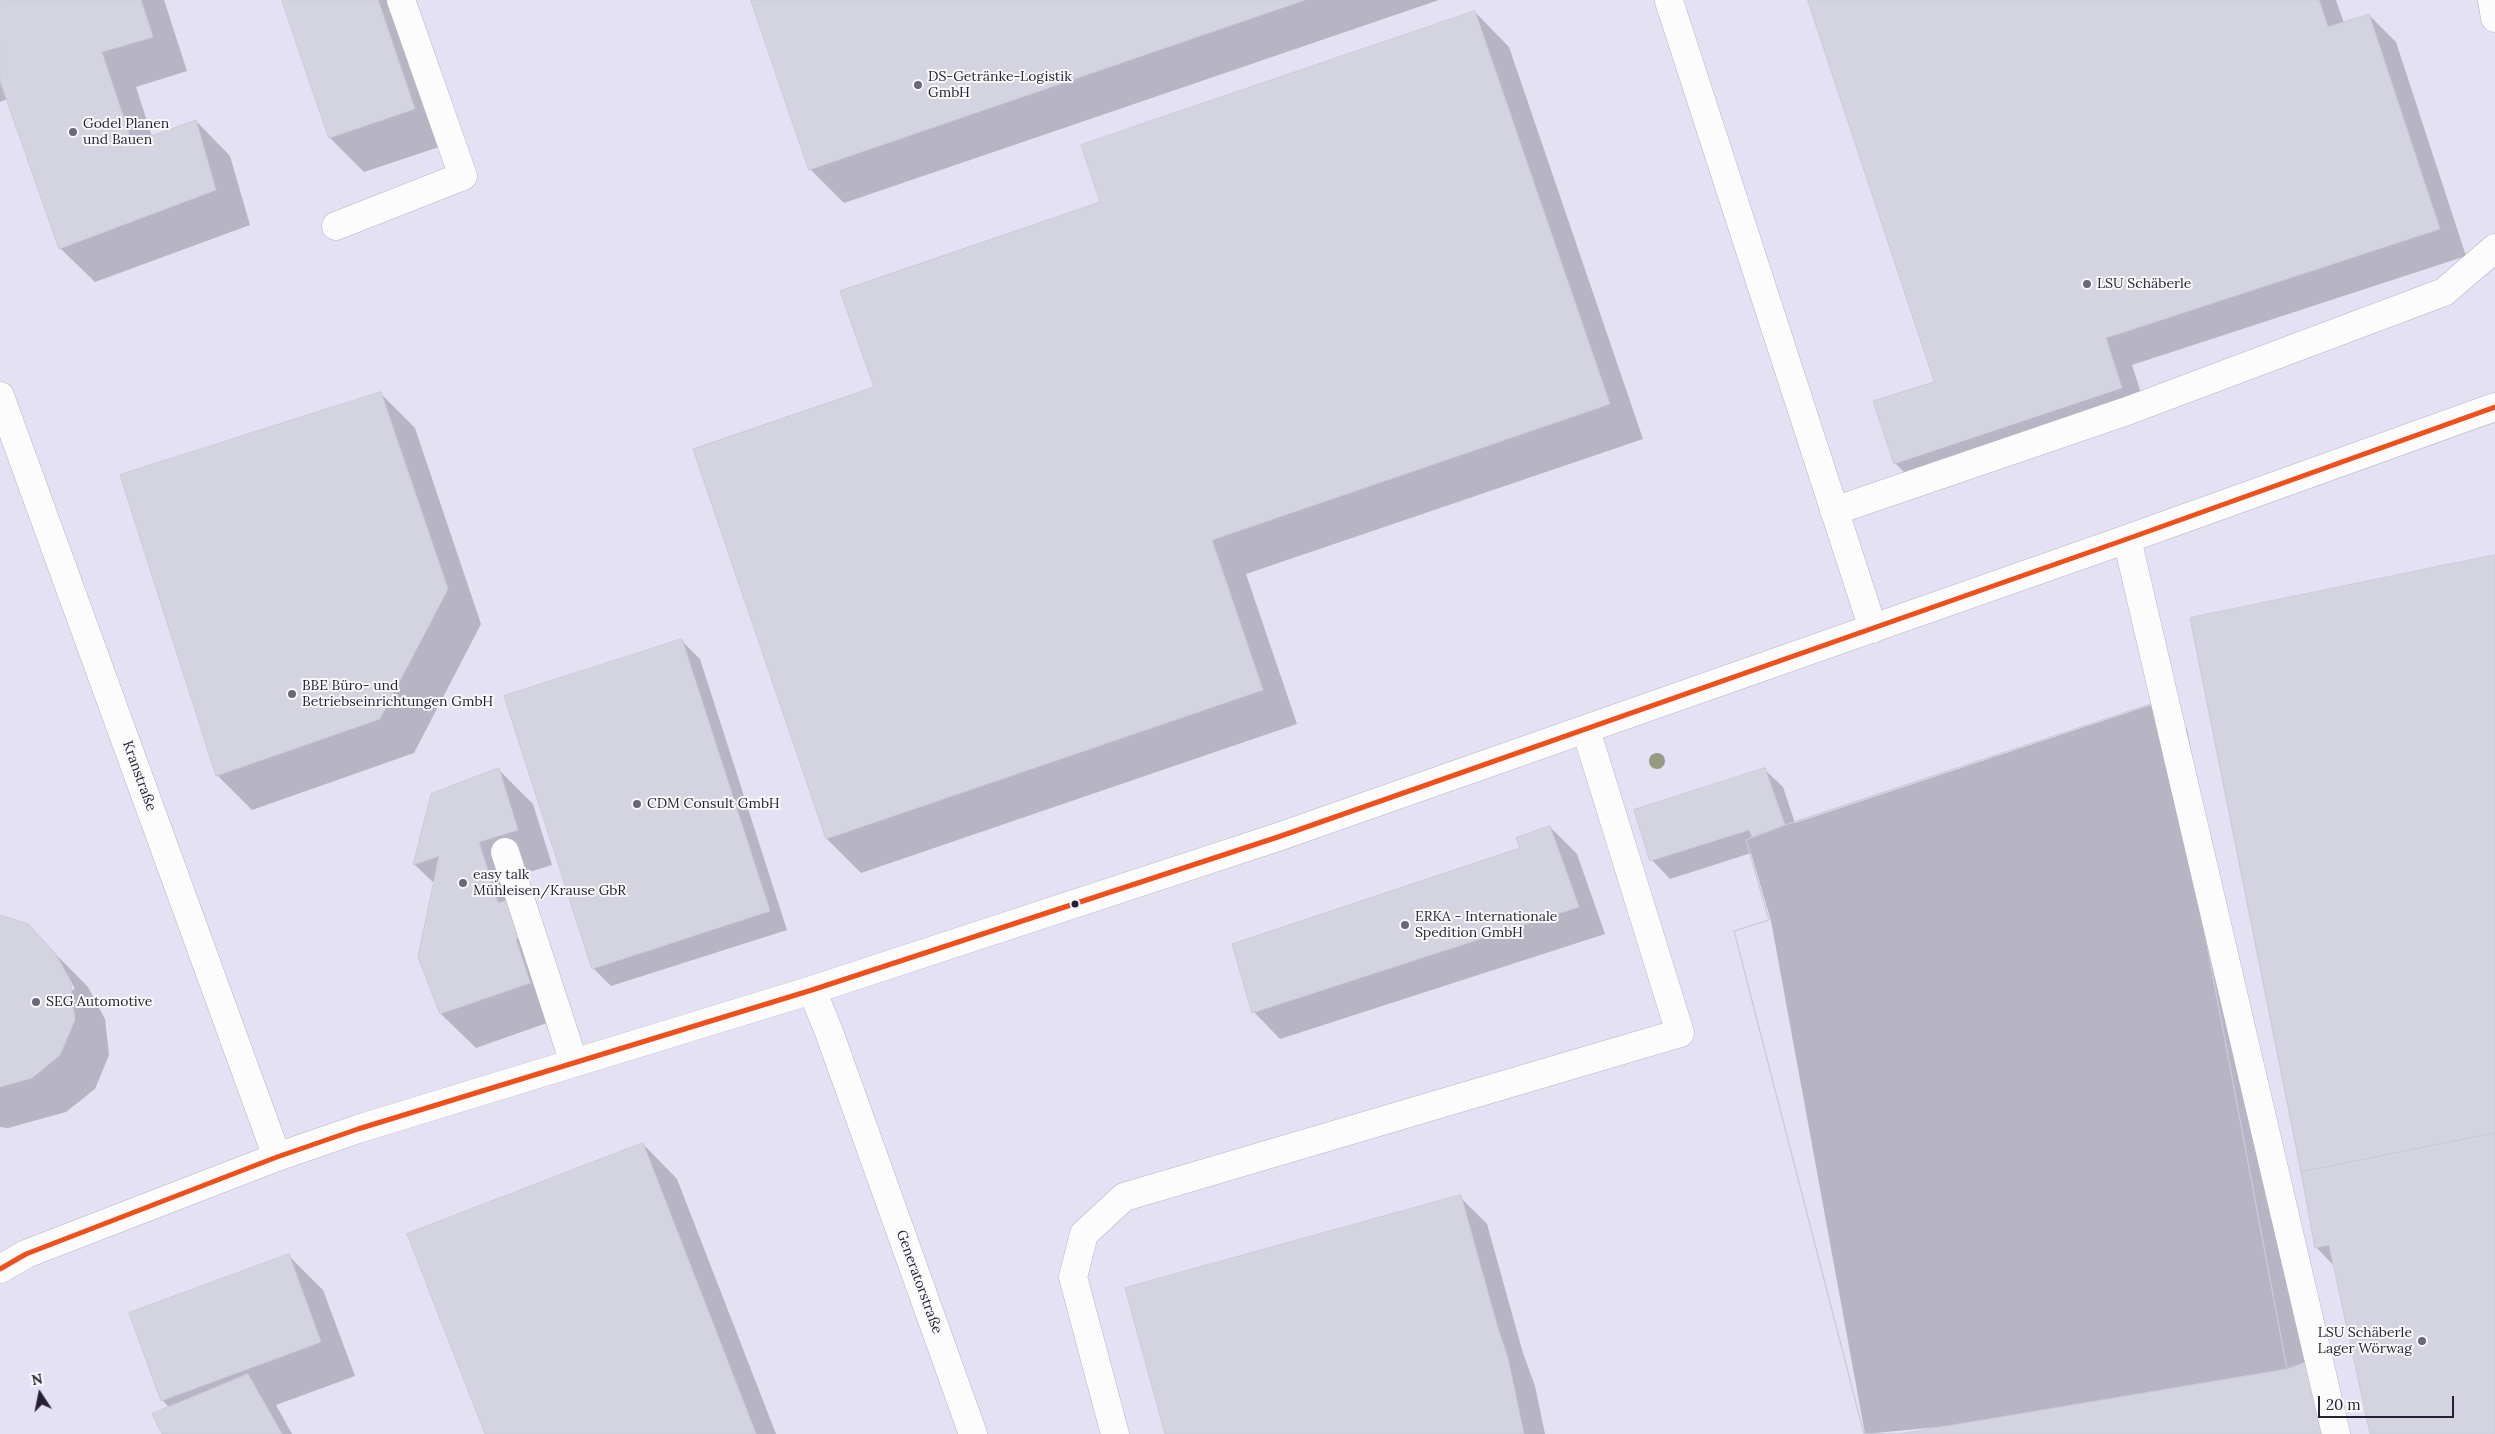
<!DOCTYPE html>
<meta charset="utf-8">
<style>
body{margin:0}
#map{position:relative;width:2495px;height:1434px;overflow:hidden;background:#ecebf2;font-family:Lora,serif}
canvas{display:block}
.north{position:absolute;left:15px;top:1369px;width:50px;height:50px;-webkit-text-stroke:4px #f8f8f8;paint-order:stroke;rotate:349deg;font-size:14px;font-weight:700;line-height:20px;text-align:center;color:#261f37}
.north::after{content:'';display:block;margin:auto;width:18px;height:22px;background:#261f37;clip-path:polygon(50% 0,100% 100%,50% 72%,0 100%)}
.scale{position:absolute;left:2318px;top:1396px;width:136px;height:22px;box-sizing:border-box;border:2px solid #261f37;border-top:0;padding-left:6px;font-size:15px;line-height:18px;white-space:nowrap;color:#261f37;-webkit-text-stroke:4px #f8f8f8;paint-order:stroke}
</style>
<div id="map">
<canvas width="2495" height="1434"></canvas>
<div class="north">N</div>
<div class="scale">20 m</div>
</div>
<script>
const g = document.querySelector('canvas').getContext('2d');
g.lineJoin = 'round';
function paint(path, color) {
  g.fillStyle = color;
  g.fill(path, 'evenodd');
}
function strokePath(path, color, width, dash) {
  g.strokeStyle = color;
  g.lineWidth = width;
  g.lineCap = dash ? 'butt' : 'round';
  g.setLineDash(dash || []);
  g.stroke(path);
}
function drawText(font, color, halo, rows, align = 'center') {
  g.font = font + ' Lora,serif';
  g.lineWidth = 4;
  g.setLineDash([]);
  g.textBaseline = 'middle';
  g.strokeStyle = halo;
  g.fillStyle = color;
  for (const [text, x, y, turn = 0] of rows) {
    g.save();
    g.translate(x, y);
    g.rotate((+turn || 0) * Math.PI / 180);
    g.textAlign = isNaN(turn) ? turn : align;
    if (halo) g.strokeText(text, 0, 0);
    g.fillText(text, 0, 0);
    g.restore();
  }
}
const built = new Path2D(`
 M 0,0 L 2495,0 L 2495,1434 L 0,1434 Z`);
const shadow = new Path2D(`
 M 0,0 L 164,0 L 187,71 L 136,87 L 152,137 L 196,121 L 230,156 L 250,225 L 95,282 L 60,248 L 7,99 L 0,102 Z
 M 283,0 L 400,0 L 448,144 L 364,172 L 330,138 Z
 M 752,0 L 1439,0 L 844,203 L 810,169 Z
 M 1809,0 L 2336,0 L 2344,23 L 2369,15 L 2396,42 L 2466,256 L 2132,365 L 2148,415 L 1922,490 L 1895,463 L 1935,382 Z
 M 1475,12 L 1509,47 L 1643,439 L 1246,574 L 1297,724 L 861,873 L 827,839 L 694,449 L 875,388 L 1102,203 Z
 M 381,394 L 415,428 L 481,624 L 414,753 L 252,810 L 217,775 Z
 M 2495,557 L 2495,1434 L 2371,1434 L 2335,1267 L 2316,1247 L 2191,619 Z
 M 681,640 L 700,659 L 787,930 L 611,986 L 593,968 Z
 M 2160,702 L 2187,729 L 2307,1363 L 2336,1389 L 1865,1434 L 1771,921 L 1751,853 L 1670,879 L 1652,860 L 1764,769 L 1783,787 L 1795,823 Z
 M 499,770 L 533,804 L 552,865 L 513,877 L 564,1017 L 476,1048 L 441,1014 L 435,884 L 414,864 Z
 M 1550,827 L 1577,854 L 1605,934 L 1280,1039 L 1254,1012 L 1522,848 Z
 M 0,916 L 27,925 L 88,987 L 105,1019 L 109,1055 L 95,1089 L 66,1112 L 8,1128 L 0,1127 ZM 54,956 L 57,956 L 75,989 L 72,990 Z
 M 643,1144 L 677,1179 L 776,1434 L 486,1434 Z
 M 1460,1197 L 1487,1224 L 1523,1353 L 1535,1386 L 1545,1434 L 1167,1434 Z
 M 289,1256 L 323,1290 L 355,1376 L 276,1405 L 292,1434 L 164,1434 L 170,1408 L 162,1400 Z`);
const building = new Path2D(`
 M 0,0 L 141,0 L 153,37 L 102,52 L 132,143 L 196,120 L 216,190 L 59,249 L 0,81 Z
 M 282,0 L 378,0 L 415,109 L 329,138 Z
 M 751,0 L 1305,0 L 809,170 Z
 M 1808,0 L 2319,0 L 2328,27 L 2369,14 L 2440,229 L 2106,338 L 2122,388 L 1894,464 L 1873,401 L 1934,382 Z
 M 1475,11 L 1610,404 L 1212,540 L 1263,690 L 826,839 L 693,449 L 874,387 L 840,291 L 1100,202 L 1081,145 Z
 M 381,392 L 448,589 L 380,719 L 216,776 L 120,475 Z
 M 2495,555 L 2495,1133 L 2301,1172 L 2190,618 Z
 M 682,639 L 770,911 L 592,969 L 504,696 Z
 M 2161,701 L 2287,1369 L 2309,1361 L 2325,1434 L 1864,1434 L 1734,931 L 1769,920 L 1746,840 L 1785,825 Z
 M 2161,701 L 2287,1369 L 1899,1434 L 1864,1434 L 1734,931 L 1769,920 L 1746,840 L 1785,825 Z
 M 499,768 L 518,830 L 479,842 L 498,903 L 508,900 L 520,938 L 516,939 L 530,983 L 440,1014 L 418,957 L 439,856 L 413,865 L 431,794 Z
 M 1765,768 L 1785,825 L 1752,837 L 1749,830 L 1650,861 L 1634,810 Z
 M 1550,826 L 1579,907 L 1252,1013 L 1232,944 L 1520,848 L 1516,838 Z
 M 0,915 L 28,924 L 54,952 L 71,984 L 75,1020 L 60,1055 L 32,1078 L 0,1087 Z
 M 2495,1133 L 2495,1434 L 2370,1434 L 2329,1245 L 2315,1248 L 2301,1172 Z
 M 643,1143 L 756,1434 L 485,1434 L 407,1234 Z
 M 1461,1195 L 1497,1325 L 1508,1358 L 1524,1434 L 1165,1434 L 1125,1288 Z
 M 289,1254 L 321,1342 L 161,1401 L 129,1313 Z
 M 248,1374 L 282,1434 L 162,1434 L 152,1414 Z`);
const minor = new Path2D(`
 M 2492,0 L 2495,18
 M 1669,1 L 1873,629
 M 336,226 L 463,176 L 401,0
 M 0,396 L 277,1157
 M 1834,511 L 2127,411 L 2444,292 L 2495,248
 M 2127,539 L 2336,1434
 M 505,852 L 574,1063
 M 812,990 L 829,1032 L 973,1434
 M 0,1269 L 26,1254 L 277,1157 L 358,1129 L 812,990 L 1278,837 L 2127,539 L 2495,407
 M 1115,1434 L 1073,1277 L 1084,1234 L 1124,1197 L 1680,1033 L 1586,730`);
const bus1 = new Path2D(`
 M 0,1269 L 26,1254 L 277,1157 L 358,1129 L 812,990 L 1278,837 L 2127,539 L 2495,407`);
const trees = [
 [1657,761]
];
const markers = [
 [918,85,5,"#6b6678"],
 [73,132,5,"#6b6678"],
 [2087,284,5,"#6b6678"],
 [292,694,5,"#6b6678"],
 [637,804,5,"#6b6678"],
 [463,883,5,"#6b6678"],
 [1075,904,4.5,"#261f37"],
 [1405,925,5,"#6b6678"],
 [36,1002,5,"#6b6678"],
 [2422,1341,5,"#6b6678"]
];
const poiNames = [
 ["DS-Getränke-Logistik",928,77],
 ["GmbH",928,93],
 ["Godel Planen",83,124],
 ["und Bauen",83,140],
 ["LSU Schäberle",2097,284],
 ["BBE Büro- und",302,686],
 ["Betriebseinrichtungen GmbH",302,702],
 ["CDM Consult GmbH",647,804],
 ["easy talk",473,875],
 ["Mühleisen/Krause GbR",473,891],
 ["ERKA - Internationale",1415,917],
 ["Spedition GmbH",1415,933],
 ["SEG Automotive",46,1002],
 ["LSU Schäberle",2412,1333,"right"],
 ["Lager Wörwag",2412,1349,"right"]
];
const streetNames = [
 ["Kranstraße",139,776,70],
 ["Generatorstraße",919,1282,70]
];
paint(built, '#e5e1f4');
paint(shadow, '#0003');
paint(building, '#d4d4e0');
strokePath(building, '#c9cbd9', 1);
strokePath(minor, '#b7b4c2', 29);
strokePath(minor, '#fcfcfd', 28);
strokePath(bus1, '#ef4f1a', 5);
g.fillStyle = '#969a81';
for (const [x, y] of trees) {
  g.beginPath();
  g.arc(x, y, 8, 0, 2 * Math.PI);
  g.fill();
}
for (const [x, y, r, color] of markers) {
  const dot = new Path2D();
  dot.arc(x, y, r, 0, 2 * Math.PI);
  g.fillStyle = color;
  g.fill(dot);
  strokePath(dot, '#f8f8f8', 2);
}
drawText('14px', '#261f37', '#f8f8f8', poiNames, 'left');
drawText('14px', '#261f37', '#f8f8f8', streetNames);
</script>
